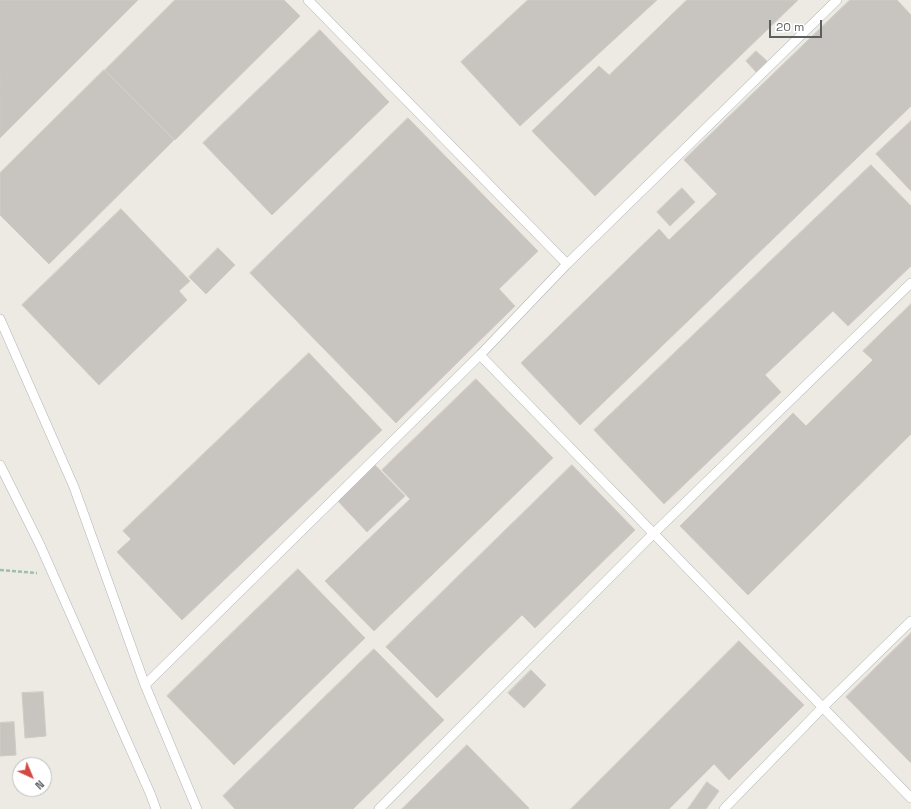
<!DOCTYPE html>
<style>
body{margin:0}
#map{position:relative;width:911px;height:809px;overflow:hidden;background:#eceae3;font-family:"Space Grotesk",sans-serif}
canvas{display:block}
.north{position:absolute;left:12px;top:757px;width:40px;height:40px;box-sizing:border-box;background:#fff;border:1px solid #bdbfc0;border-radius:50%;rotate:136deg;font-size:11px;font-weight:700;line-height:16px;text-align:center;color:#5b5f62}
.north::after{content:'';display:block;margin:auto;width:14px;height:18px;background:#d34942;clip-path:polygon(50% 0,100% 100%,50% 72%,0 100%)}
.scale{position:absolute;left:769px;top:20px;width:53px;height:18px;box-sizing:border-box;border:2px solid #5b5f62;border-top:0;padding-left:5px;font-size:12px;line-height:14px;white-space:nowrap;color:#5b5f62;-webkit-text-stroke:3px #fff;paint-order:stroke}
</style>
<div id="map">
<canvas width="911" height="809"></canvas>
<div class="north">N</div>
<div class="scale">20 m</div>
</div>
<script>
const g = document.querySelector('canvas').getContext('2d');
g.lineJoin = 'round';
function paint(path, color) {
  g.fillStyle = color;
  g.fill(path, 'evenodd');
}
function strokePath(path, color, width, dash) {
  g.strokeStyle = color;
  g.lineWidth = width;
  g.lineCap = dash ? 'butt' : 'round';
  g.setLineDash(dash || []);
  g.stroke(path);
}
const building = new Path2D(`
 M 0,0 L 138,0 L 0,138 Z
 M 175,0 L 284,0 L 300,16 L 175,140 L 105,70 Z
 M 528,0 L 657,0 L 520,126 L 461,62 Z
 M 687,0 L 798,0 L 595,196 L 532,131 L 599,66 L 609,75 Z
 M 850,0 L 897,0 L 911,15 L 911,106 L 580,425 L 521,363 L 659,229 L 669,240 L 717,194 L 684,160 Z
 M 320,30 L 389,102 L 272,215 L 203,143 Z
 M 756,51 L 767,61 L 756,72 L 746,61 Z
 M 104,70 L 174,140 L 49,264 L 0,215 L 0,173 Z
 M 408,118 L 538,251 L 499,289 L 515,306 L 396,423 L 250,273 Z
 M 911,121 L 911,191 L 876,154 Z
 M 871,165 L 911,206 L 911,266 L 848,326 L 833,311 L 765,375 L 781,392 L 664,504 L 594,430 Z
 M 682,188 L 695,202 L 670,226 L 657,212 Z
 M 121,209 L 190,281 L 179,291 L 187,300 L 99,385 L 22,305 Z
 M 218,248 L 235,265 L 206,294 L 189,277 Z
 M 911,304 L 911,434 L 748,595 L 680,526 L 793,413 L 806,426 L 873,360 L 863,351 Z
 M 309,353 L 382,430 L 182,620 L 117,552 L 131,539 L 123,531 Z
 M 476,379 L 553,458 L 374,631 L 325,581 L 410,499 L 382,470 Z
 M 373,463 L 405,496 L 367,532 L 336,499 Z
 M 572,465 L 635,530 L 535,628 L 522,615 L 437,698 L 386,647 Z
 M 298,569 L 365,638 L 234,765 L 167,696 Z
 M 911,633 L 911,763 L 846,697 Z
 M 739,641 L 804,705 L 729,780 L 714,764 L 669,809 L 571,809 Z
 M 374,649 L 444,720 L 353,809 L 235,809 L 223,796 Z
 M 531,670 L 546,685 L 524,708 L 508,693 Z
 M 43,692 L 46,736 L 25,738 L 22,693 Z
 M 14,722 L 16,755 L 0,756 L 0,723 Z
 M 467,745 L 529,808 L 528,809 L 402,809 Z
 M 707,782 L 719,791 L 706,809 L 688,809 Z`);
const path = new Path2D(`
 M 0,570 L 37,573`);
const service = new Path2D(`
 M 308,0 L 567,264
 M 0,319 L 74,487 L 145,685 L 197,809
 M 480,355 L 911,798
 M 0,465 L 40,545 L 150,793 L 156,809
 M 145,685 L 480,355 L 567,264 L 837,0
 M 379,809 L 654,533 L 911,283
 M 724,809 L 823,707 L 911,621`);
paint(building, '#c8c5c0');
strokePath(building, '#d0cbc3', 1);
strokePath(service, '#b1b4b7', 10);
strokePath(path, '#9dc1a6', 2.5, [4, 2]);
strokePath(service, '#fff', 9);
</script>
